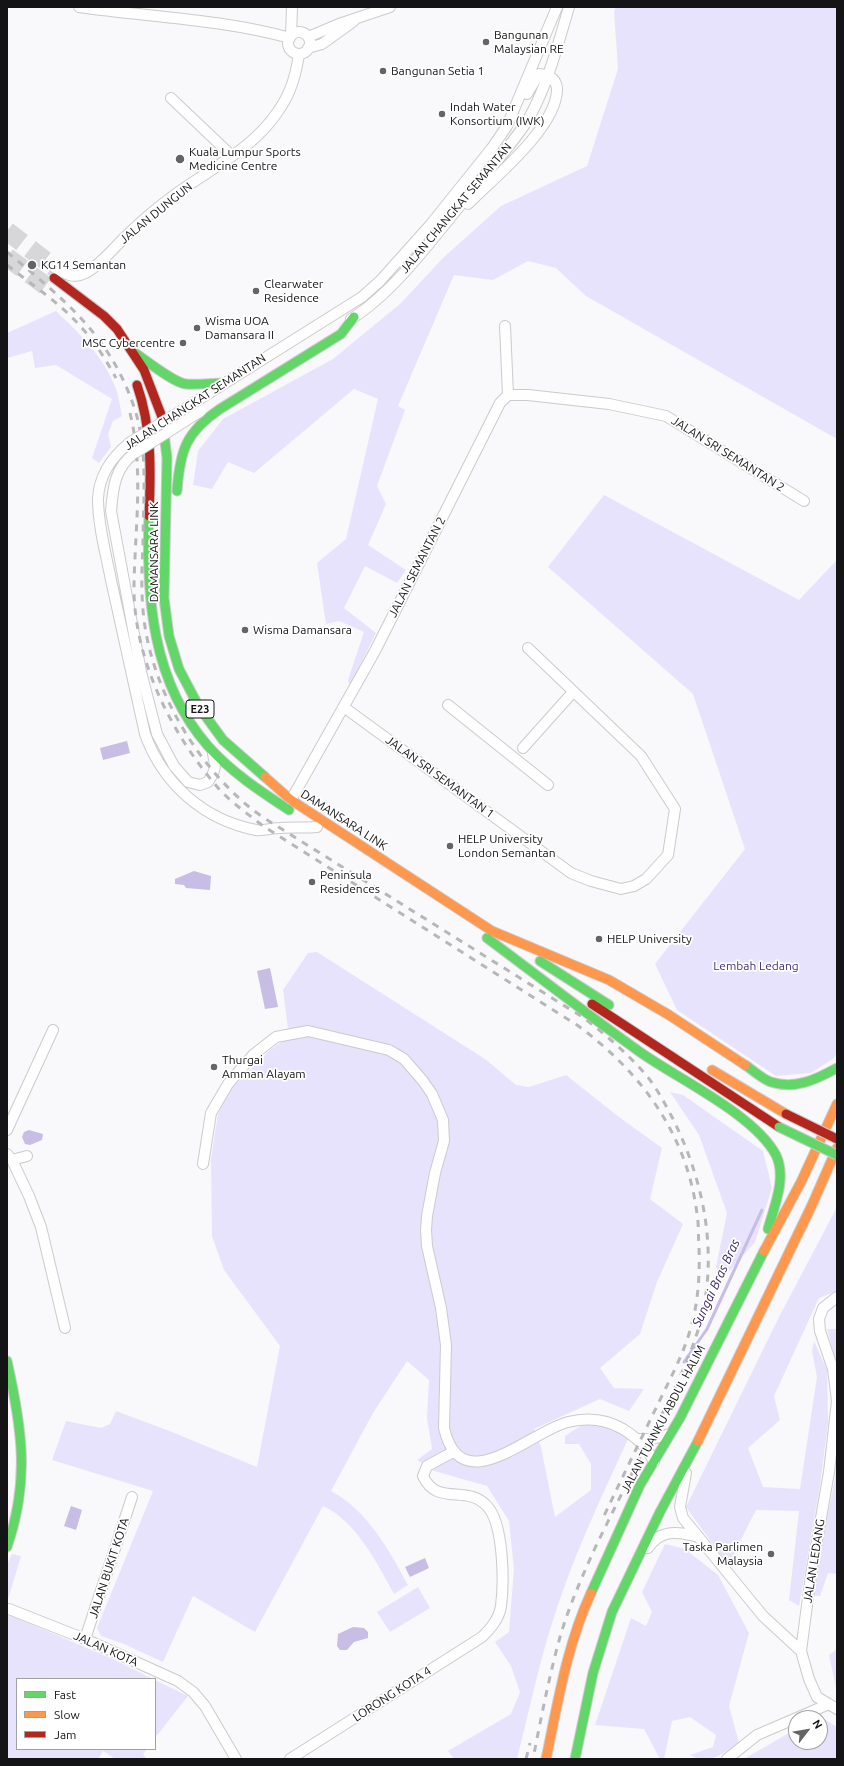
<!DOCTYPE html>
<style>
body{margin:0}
#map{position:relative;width:844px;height:1766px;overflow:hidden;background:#f9f8fb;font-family:Ubuntu,sans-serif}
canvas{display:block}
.frame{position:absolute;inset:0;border:8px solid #141416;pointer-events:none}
.legend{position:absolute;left:16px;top:1678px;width:140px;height:72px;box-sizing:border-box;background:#fff;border:1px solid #a1a1a2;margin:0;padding:5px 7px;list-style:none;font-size:12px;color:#141416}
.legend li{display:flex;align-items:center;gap:8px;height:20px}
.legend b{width:20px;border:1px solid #a1a1a2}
.north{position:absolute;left:788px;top:1710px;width:40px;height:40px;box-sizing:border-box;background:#fff;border:1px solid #a1a1a2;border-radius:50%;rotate:59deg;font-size:11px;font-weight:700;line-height:16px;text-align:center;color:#141416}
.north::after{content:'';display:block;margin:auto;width:14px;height:18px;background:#646466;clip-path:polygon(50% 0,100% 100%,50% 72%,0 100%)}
</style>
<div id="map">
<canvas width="844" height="1766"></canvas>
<div class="frame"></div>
<ul class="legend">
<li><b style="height:5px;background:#63d668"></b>Fast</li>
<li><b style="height:5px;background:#ff974d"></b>Slow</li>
<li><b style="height:5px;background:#b3261e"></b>Jam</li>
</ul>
<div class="north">N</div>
</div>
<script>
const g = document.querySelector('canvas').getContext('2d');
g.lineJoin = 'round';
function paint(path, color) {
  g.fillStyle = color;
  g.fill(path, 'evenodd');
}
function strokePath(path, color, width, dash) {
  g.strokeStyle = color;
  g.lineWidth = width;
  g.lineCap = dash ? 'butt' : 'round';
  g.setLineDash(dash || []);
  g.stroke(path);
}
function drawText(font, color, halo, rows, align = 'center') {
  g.font = font + ' Ubuntu,sans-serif';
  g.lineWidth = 3.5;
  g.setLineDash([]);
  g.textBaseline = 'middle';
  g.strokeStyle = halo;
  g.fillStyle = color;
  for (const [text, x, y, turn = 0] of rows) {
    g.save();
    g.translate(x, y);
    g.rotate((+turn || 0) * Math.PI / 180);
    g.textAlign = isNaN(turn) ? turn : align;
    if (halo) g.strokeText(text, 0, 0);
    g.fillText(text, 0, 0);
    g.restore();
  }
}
const green = new Path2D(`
 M 616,7 L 837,7 L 837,439 L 586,296 L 556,268 L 528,261 L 493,280 L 454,275 L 398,406 L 405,410 L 377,486 L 386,504 L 368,545 L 406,570 L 397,583 L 365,566 L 344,608 L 376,633 L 352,682 L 349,684 L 348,680 L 364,632 L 339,621 L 326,624 L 317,563 L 346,539 L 378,399 L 354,389 L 254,473 L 228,462 L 212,489 L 193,485 L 198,451 L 223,419 L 333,359 L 400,304 L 444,257 L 501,206 L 587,166 L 618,69 L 614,11 Z
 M 56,311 C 79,333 105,358 116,389 C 119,397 120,407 122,416 L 113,421 L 108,434 L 111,447 L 99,463 L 92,458 L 112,399 L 56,365 L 35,368 L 32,351 L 7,358 L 7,333 Z
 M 604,495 L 799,600 L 837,560 L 837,1052 L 834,1058 L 811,1073 L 776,1076 L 677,1010 L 655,964 L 745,849 L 693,694 L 548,567 Z
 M 317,952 L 485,1059 L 516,1085 L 529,1087 L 566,1075 L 619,1117 L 662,1148 L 650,1199 L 683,1224 L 657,1282 L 640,1334 L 600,1368 L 614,1388 L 644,1389 L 629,1411 L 600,1399 L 534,1429 L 541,1447 L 555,1517 L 591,1490 L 591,1464 L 579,1444 L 565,1444 L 565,1436 L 582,1425 L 603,1425 L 629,1437 C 600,1500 570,1563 550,1630 C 537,1672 528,1716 517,1759 L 454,1759 L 448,1751 L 511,1714 L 520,1692 L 511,1666 L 495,1642 L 509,1632 L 514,1569 L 509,1521 L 487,1486 L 434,1471 L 417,1460 L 432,1449 L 427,1418 L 429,1380 L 407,1361 L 373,1413 L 331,1491 C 368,1511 389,1550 408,1585 L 394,1594 C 377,1563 357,1522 323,1506 L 255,1632 L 193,1596 L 163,1662 L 124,1644 L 101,1636 L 97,1628 L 153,1491 L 52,1460 L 66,1421 L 101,1428 L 110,1424 L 116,1411 L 172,1432 L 257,1467 L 280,1346 L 224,1270 L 212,1236 L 211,1159 L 218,1114 L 228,1092 L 270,1050 L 289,1037 L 283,990 L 308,953 Z
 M 670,1092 L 683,1095 L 763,1151 L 772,1188 L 755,1242 L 726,1275 L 716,1267 L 727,1213 L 699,1135 Z
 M 837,1207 L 837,1291 L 819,1298 L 774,1396 L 780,1420 L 748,1448 L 763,1487 L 800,1489 L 817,1377 L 812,1351 L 814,1341 L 827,1370 L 828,1423 L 820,1485 L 799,1606 L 789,1600 L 799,1511 L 756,1510 L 728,1565 L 686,1507 L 778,1319 Z
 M 827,1329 L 837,1329 L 837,1365 Z
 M 837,1450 L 837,1574 L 828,1573 L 820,1596 L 811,1595 L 835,1479 Z
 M 665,1544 L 685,1549 L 718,1575 L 749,1633 L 729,1706 L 739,1743 C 724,1753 708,1766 690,1755 L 713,1747 L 716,1735 L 690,1717 L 672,1721 L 664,1759 L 660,1759 L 644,1729 L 595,1725 L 631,1618 L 646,1626 L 652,1612 L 642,1592 Z
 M 12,1554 L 21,1556 L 7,1603 L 7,1564 Z
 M 418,1587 L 430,1608 L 390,1632 L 377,1612 Z
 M 7,1614 L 115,1660 L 153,1679 L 17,1679 L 17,1749 L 147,1749 L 143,1754 L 147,1759 L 115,1759 L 103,1751 L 98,1759 L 7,1759 Z
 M 837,1649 L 837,1692 L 829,1655 Z
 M 155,1680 L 188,1696 L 155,1738 Z
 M 819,1716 L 837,1727 L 837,1759 L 744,1759 L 796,1729 L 796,1742 L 820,1742 L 820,1718 L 815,1718 Z`);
const water = new Path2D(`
 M 127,741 L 130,753 L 103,760 L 100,748 Z
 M 194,871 L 211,876 L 210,890 L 186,888 L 184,885 L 175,884 L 175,879 Z
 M 270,968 L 278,1007 L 265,1009 L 257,971 Z
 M 29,1130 L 43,1134 L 42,1140 L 30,1145 L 25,1144 L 22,1137 L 24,1132 Z
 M 71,1506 L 82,1510 L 76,1530 L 64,1526 Z
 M 425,1558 L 429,1568 L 410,1577 L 405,1567 Z
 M 353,1627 L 364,1628 L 368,1632 L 368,1638 L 354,1642 L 347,1650 L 340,1650 L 337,1646 L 338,1634 Z`);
const stream = new Path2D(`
 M 684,1362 L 707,1329 L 762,1210`);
const secondaryTunnel = new Path2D(`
 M 7,263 L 12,261`);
const highwayTunnel = new Path2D(`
 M 7,231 L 55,268
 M 7,257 L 50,289`);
const street = new Path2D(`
 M 79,7 C 149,17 221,19 290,38
 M288 43a11 11 0 1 1 22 0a11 11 0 1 1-22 0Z
 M 291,36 L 292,7
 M 308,37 L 339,24 L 390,7
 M 308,48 L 322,44 L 354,21
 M 171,98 L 232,156
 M 468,204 C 494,178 556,128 557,90 C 557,79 549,75 539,74 L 527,94
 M 55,268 C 64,273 73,279 83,274 C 96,269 112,250 122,240 C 138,224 155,209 173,196 C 205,172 244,154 270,122 C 288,100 295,82 299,54
 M 351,319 C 395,292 438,232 471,192 C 490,168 513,144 529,118 C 548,84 558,44 569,7
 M 508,395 L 528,395 L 609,404 L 666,416 L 804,501
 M 195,402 L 362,297 L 380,281 L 431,224 L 492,148 L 507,126 L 557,7
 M 129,443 C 111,458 99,475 98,499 C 98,526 106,554 111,580 C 122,632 134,683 145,734 C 163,784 204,820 256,830 C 263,831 272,828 280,828 C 292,827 305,828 317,827
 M 135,453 C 115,467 113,487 111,511 L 141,672 L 157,734 L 174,766 L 188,782 L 200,785 L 208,782 C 216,770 216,767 213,754
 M 448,705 L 548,785
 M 345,708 L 571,873 L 591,881 L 621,889 L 634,886 L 646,879 L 668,855 L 675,809 L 641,756 L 528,648
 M 523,748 L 573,692
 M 291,800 L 375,651 L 500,403 L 508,395 L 505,326
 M 7,1130 L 53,1030
 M 7,1154 L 12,1160 L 29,1196 L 41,1227 L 65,1328
 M 12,1160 L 27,1156
 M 203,1164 L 211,1113 L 228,1084 L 253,1055 L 276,1037 L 308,1031 L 389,1050 L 404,1059 L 423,1081 L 432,1094 L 443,1120 L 444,1141 L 435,1173 L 427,1216 L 426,1230 L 427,1246 L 441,1308 L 446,1345 L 444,1428 C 461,1502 529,1432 568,1422 C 588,1417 606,1419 623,1429 C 637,1438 647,1447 654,1462
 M 837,1297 L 823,1308 L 819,1319 L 820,1331 L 833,1369 L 837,1401 L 829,1472 L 811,1575 L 801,1651 L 809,1679 L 817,1697 L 837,1709
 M 639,1439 L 652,1439 L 670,1434
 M 686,1473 L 680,1507 L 683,1518 L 763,1616 L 801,1651
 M 648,1548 C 660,1530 676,1531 695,1536
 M 9,1609 L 85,1639 L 178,1681 L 193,1692 L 205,1706 L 236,1759
 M 85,1639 L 132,1497
 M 290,1759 L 482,1637 C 491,1628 499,1619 501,1606 C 504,1583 504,1524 487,1506 C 467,1484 437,1507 423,1476 L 427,1466 L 453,1452
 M 727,1759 L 757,1735 L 829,1704`);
const fast = new Path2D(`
 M 135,353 C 147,361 174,383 186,384 C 198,385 212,383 224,383
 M 162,417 L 167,458 L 164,598 L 169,636 L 179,669 L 199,707 L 223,740 L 265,777
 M 177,491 C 180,450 186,432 220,409 L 341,334 L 354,317
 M 149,516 C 146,597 152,682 208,746 C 231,772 260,791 289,810
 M 487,938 C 538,976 588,1015 640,1052 C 678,1079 754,1114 776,1155 C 787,1178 774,1207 768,1229
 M 540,961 L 609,1005
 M 745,1065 C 753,1070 762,1079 771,1082 C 795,1090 817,1079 837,1068
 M 7,1361 C 22,1428 30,1481 7,1547
 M 591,1593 L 640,1485 L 680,1418 L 764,1251
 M 575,1759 L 593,1673 L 612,1612 L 660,1512 L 698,1441`);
const slow = new Path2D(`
 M 265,777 L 291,800 L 492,931
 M 492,931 L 609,980 L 669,1015 L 745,1065
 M 712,1070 L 786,1114
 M 764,1251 L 801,1182 L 837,1104
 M 698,1441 L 812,1205 L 837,1148
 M 546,1759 C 558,1702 567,1645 591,1593`);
const jam = new Path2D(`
 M 54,278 L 104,316 L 117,329 L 144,370 L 162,417
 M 137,385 C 152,428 151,471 149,516
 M 592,1004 L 779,1127`);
const rail = new Path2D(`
 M 7,252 C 62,298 108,333 133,404 C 149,448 143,497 143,543 C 142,565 141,588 143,610 C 149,683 192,759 248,806 C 255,812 264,818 272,823 L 584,1018 C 606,1035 628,1054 646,1075 C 657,1088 665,1104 673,1119 C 705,1183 719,1257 699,1327 C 688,1364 670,1398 653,1432 C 633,1471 614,1509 595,1548 C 582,1577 569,1606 560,1637 C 549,1677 541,1718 533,1759
 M 7,265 C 32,285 60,303 81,327 C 95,342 106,360 116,378
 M 130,413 C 144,469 135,528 134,585 C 133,659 172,735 219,789 C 232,803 248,814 263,826 L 577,1025 C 641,1072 687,1134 697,1214 C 699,1225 698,1236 699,1247 C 700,1278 698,1307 688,1337 C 680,1361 668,1383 657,1406 C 639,1443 621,1480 603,1518
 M 526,1759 L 530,1743`);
const streetBridge = new Path2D(`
 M 129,443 L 195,402
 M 135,453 L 201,411`);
const fastBridge = new Path2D(`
 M 779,1127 L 837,1155`);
const jamBridge = new Path2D(`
 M 786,1114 L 837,1139`);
const markers = [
 [486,42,4,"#646466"],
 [383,71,4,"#646466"],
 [442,114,4,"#646466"],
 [180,159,5,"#646466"],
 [32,265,5,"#646466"],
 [256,291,4,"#646466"],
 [197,328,4,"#646466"],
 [183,343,4,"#646466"],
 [245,630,4,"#646466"],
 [450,846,4,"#646466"],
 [312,882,4,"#646466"],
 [599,939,4,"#646466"],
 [214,1067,4,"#646466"],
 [771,1554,4,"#646466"]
];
const shields = [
 [200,709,28]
];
const shieldNames = [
 ["E23",200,709]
];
const poiNames = [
 ["Bangunan",494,35],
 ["Malaysian RE",494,49],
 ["Bangunan Setia 1",391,71],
 ["Indah Water",450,107],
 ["Konsortium (IWK)",450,121],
 ["Kuala Lumpur Sports",189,152],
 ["Medicine Centre",189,166],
 ["KG14 Semantan",41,265],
 ["Clearwater",264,284],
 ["Residence",264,298],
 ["Wisma UOA",205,321],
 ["Damansara II",205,335],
 ["MSC Cybercentre",175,343,"right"],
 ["Wisma Damansara",253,630],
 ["HELP University",458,839],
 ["London Semantan",458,853],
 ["Peninsula",320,875],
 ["Residences",320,889],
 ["HELP University",607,939],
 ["Thurgai",222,1060],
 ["Amman Alayam",222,1074],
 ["Taska Parlimen",763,1547,"right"],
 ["Malaysia",763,1561,"right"]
];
const streetNames = [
 ["JALAN CHANGKAT SEMANTAN",456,208,-50],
 ["JALAN DUNGUN",156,213,-39],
 ["JALAN CHANGKAT SEMANTAN",195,402,-33],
 ["JALAN SRI SEMANTAN 2",728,454,32],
 ["DAMANSARA LINK",154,552,-90],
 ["JALAN SEMANTAN 2",417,567,-63],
 ["JALAN SRI SEMANTAN 1",440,777,36],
 ["DAMANSARA LINK",344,820,33],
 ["JALAN TUANKU ABDUL HALIM",663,1419,-62],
 ["JALAN LEDANG",814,1561,-81],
 ["JALAN BUKIT KOTA",109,1568,-72],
 ["JALAN KOTA",106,1649,24],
 ["LORONG KOTA 4",392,1694,-33]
];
const parkNames = [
 ["Lembah Ledang",756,966]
];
const waterNames = [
 ["Sungai Bras Bras",716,1283,-65]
];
paint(green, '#e8e3fc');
paint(water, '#c7bde5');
strokePath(stream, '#c7bde5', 3);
strokePath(secondaryTunnel, '#d7d6d9', 15, [15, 8]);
strokePath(highwayTunnel, '#d7d6d9', 19, [19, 10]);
strokePath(street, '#cbcacc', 12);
strokePath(fast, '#cbcacc', 11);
strokePath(slow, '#cbcacc', 11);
strokePath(jam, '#cbcacc', 11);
strokePath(street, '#fefefe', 10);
strokePath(fast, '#63d668', 9);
strokePath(slow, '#ff974d', 9);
strokePath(jam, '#b3261e', 9);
strokePath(rail, '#b7b7b8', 3, [7, 7]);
strokePath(streetBridge, '#cbcacc', 12, []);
strokePath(fastBridge, '#cbcacc', 11, []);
strokePath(jamBridge, '#cbcacc', 11, []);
strokePath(streetBridge, '#fefefe', 10);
strokePath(fastBridge, '#63d668', 9);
strokePath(jamBridge, '#b3261e', 9);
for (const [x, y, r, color] of markers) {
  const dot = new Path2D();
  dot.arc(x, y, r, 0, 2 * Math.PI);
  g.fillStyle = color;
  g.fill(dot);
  strokePath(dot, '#fff', 1.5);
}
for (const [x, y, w] of shields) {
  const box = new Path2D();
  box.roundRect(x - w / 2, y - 9, w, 18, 3);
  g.fillStyle = '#fff';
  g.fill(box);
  strokePath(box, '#141416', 1);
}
drawText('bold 11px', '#141416', null, shieldNames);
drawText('12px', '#141416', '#fff', poiNames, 'left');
drawText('12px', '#141416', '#fff', streetNames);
drawText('12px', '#463072', '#fff', parkNames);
drawText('italic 13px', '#3c2667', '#fff', waterNames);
</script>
